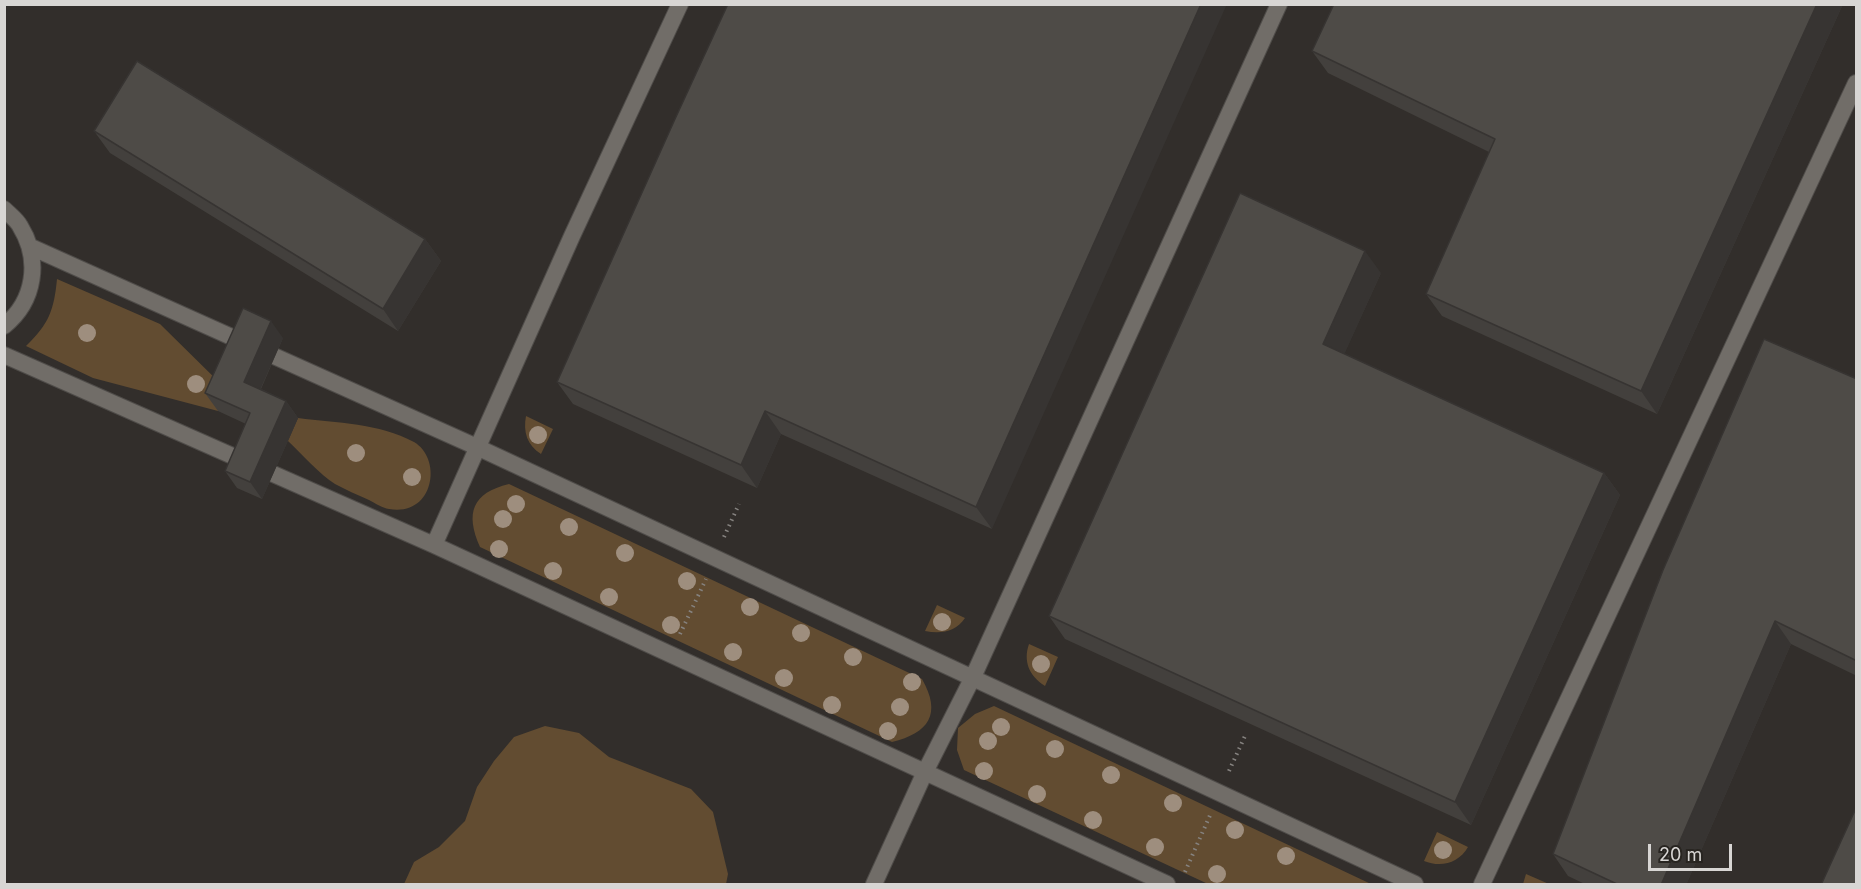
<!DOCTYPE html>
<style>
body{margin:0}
#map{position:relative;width:1861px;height:889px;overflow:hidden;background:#322e2b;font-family:Inter,sans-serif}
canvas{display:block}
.frame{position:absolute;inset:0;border:6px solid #d8d6d4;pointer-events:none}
.scale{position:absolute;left:1648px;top:844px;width:84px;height:27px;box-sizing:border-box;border:3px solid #d8d6d4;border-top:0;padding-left:8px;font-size:18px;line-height:21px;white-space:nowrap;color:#d8d6d4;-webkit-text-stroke:4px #282521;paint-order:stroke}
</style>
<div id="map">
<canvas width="1861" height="889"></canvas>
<div class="frame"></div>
<div class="scale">20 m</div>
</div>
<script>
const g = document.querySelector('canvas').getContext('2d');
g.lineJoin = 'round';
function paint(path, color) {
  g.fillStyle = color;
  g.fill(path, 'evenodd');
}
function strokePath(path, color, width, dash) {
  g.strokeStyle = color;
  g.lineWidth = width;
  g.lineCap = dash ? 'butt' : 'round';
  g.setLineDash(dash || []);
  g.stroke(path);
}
const green = new Path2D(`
 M 57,279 L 160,324 L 227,390 L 218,411 L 93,378 L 26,346 C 49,324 54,310 57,279 Z
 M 526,416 L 553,429 L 541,454 C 527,445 523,432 526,416 Z
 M 298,418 C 337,423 379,423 414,442 C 443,459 434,517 389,509 C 382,508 375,503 369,500 C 358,495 346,490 335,484 C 320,475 302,454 288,441 Z
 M 509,484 L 922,679 C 942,714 929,733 892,742 L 480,547 C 465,513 472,493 509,484 Z
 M 937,605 L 965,618 C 956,632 941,634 925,631 Z
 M 1029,644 L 1058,657 L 1045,686 C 1029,676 1023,661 1029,644 Z
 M 994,706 L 1371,884 L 1208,884 L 964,770 L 957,750 L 958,728 L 975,714 Z
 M 545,726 L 579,733 L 609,757 L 691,789 L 713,812 L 728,874 L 726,884 L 404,884 L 414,862 L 439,847 L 465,821 L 477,787 L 494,761 L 514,737 Z
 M 1437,832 L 1468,847 C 1459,863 1441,868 1424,861 Z
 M 1526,874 L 1549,884 L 1523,884 Z`);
const path = new Path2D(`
 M 724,537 L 739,504
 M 680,634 L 706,579
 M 1229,771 L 1245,736
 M 1185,872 L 1211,813`);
const lane = new Path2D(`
 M 4,209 C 10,215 17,220 20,226 C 41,260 35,301 4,326
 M 31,247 L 479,448 L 1415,884
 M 4,355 L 434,545 L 1167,884
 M 434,545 L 572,236 L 680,4
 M 874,884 L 925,772 L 973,677 L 1279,4
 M 1482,884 L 1856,83`);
const trees = [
 [87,333],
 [196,384],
 [538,435],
 [356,453],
 [412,477],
 [516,504],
 [503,519],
 [569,527],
 [499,549],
 [625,553],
 [553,571],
 [687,581],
 [609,597],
 [750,607],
 [942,622],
 [671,625],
 [801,633],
 [733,652],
 [853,657],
 [1041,664],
 [784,678],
 [912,682],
 [832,705],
 [900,707],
 [1001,727],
 [888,731],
 [988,741],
 [1055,749],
 [984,771],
 [1111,775],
 [1037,794],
 [1173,803],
 [1093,820],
 [1235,830],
 [1155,847],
 [1443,850],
 [1286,856],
 [1217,874]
];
const wall = new Path2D(`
 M 728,4 L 992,529 L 781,434 L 757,488 L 573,404 L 557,382 Z
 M 1334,4 L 1843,4 L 1657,414 L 1442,316 L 1426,294 L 1489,152 L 1328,73 L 1312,51 Z
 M 94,131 L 425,239 L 441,261 L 398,331 L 110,153 Z
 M 1381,273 L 1344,354 L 1604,473 L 1620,495 L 1471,825 L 1065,639 L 1049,616 Z
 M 283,338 L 261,389 L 286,401 L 298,418 L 262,499 L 237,488 L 225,471 L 246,424 L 218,411 L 205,393 Z
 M 1857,379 L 1857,676 L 1791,644 L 1686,885 L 1587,885 L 1568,876 L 1553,854 Z`);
const shadedWall = new Path2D(`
 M 1201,4 L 1227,4 L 992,529 L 976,507 Z
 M 1817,4 L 1843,4 L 1657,414 L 1641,391 Z
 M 425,239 L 441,261 L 398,331 L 383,309 Z
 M 1365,251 L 1381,273 L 1339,366 L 1323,344 Z
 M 271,321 L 283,338 L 256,399 L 244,382 Z
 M 286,401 L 298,418 L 262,499 L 250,482 Z
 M 765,411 L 781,434 L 757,488 L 741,465 Z
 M 1604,473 L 1620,495 L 1471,825 L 1455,802 Z
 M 1775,621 L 1791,644 L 1686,885 L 1661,885 Z`);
const building = new Path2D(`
 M 728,4 L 1201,4 L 976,507 L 765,411 L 741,465 L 557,382 L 675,119 Z
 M 1334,4 L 1817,4 L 1641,391 L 1426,294 L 1495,139 L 1312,51 Z
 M 137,61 L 425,239 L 383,309 L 94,131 Z
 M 1240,193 L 1365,251 L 1323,344 L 1604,473 L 1455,802 L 1049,616 Z
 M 243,308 L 271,321 L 244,382 L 286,401 L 250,482 L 225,471 L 250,413 L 205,393 Z
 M 1764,339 L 1857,379 L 1857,661 L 1775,621 L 1661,885 L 1619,885 L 1553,854 L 1663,570 Z
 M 1857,806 L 1857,885 L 1821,885 Z`);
paint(green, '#624c31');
strokePath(lane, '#4f4c49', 18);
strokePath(path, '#868380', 4, [1.5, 4.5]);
strokePath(lane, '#716d68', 16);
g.fillStyle = '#9e8e7e';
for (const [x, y] of trees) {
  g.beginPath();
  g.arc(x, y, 9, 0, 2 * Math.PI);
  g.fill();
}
paint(wall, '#43403d');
paint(shadedWall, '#373432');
paint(building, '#4e4b47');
strokePath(building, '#373432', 1.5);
</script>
